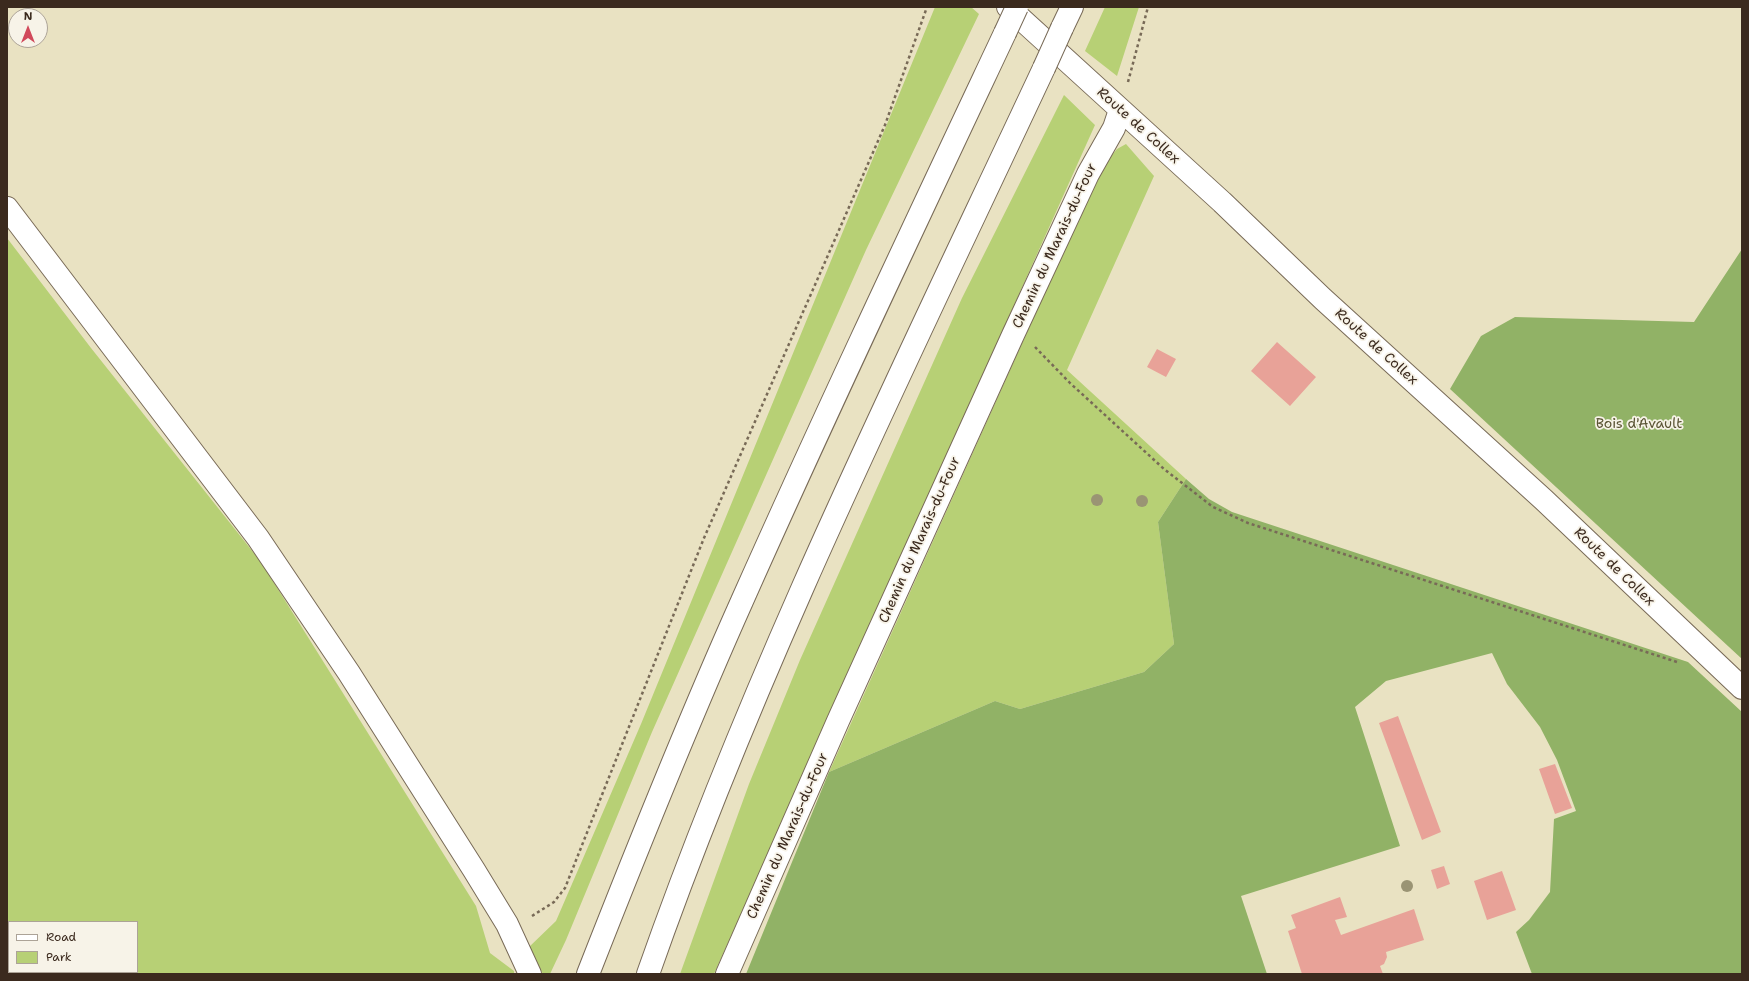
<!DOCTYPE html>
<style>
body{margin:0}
#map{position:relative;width:1749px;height:981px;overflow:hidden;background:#e9e2c2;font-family:"Shantell Sans",sans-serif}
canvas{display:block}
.frame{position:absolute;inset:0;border:8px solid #3b2a1e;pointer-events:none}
.legend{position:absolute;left:8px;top:921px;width:130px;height:52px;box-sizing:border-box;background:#f7f3e8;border:1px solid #aca397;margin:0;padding:5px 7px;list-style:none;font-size:12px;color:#3b2a1e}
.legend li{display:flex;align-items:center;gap:8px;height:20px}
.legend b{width:20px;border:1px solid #aca397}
.north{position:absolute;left:8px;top:8px;width:40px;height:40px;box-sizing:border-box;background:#f7f3e8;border:1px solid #aca397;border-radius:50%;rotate:0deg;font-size:11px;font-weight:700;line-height:16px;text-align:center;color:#3b2a1e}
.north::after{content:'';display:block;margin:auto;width:14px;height:18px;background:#d1495b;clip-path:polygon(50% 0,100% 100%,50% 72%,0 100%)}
</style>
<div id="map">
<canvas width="1749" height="981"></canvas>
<div class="frame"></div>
<ul class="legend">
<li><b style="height:5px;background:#fff"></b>Road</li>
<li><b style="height:11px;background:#b7d075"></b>Park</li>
</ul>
<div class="north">N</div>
</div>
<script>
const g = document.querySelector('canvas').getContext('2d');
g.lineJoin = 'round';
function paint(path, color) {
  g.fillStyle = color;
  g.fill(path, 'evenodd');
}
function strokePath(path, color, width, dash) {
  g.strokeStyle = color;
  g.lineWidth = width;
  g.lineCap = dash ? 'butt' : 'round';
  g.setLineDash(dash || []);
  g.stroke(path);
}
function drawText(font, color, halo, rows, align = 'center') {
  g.font = font + ' "Shantell Sans",sans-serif';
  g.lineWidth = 3.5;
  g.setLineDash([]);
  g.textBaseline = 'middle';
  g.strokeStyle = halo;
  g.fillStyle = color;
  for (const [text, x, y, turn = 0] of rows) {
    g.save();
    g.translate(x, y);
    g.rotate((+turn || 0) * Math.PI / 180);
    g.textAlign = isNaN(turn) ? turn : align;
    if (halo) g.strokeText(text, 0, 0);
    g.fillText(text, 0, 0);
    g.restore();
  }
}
const green = new Path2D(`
 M 935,7 L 971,7 L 979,14 L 866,250 L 652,732 L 566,940 L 550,974 L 543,974 L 528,948 L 556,921 L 641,724 Z
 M 1105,7 L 1139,7 L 1117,76 L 1085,51 Z
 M 1064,95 L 1095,125 L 714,974 L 680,974 L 749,784 L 800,660 L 962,298 Z
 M 1126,144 L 1154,176 L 1067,370 L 1186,479 L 1158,522 L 1174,644 L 1144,672 L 1020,709 L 995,701 L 829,772 L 1101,168 L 1117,149 Z
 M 7,238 L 91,348 L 261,562 L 476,906 L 490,953 L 514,971 L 514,974 L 7,974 ZM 9,922 L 137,922 L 137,972 L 9,972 Z`);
const forest = new Path2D(`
 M 1742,249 L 1742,659 L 1450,389 L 1481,336 L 1515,317 L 1694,322 Z
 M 1186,479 L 1209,499 L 1232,512 L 1688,662 L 1742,712 L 1742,974 L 1532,974 L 1516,932 L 1529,920 L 1550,892 L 1554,819 L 1576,811 L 1557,760 L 1540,727 L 1507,684 L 1492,653 L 1386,681 L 1355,707 L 1400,846 L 1241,896 L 1267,974 L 746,974 L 829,772 L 995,701 L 1020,709 L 1144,672 L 1174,644 L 1158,522 Z`);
const building = new Path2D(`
 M 1277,342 L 1316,377 L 1290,406 L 1251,371 Z
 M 1157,349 L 1176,359 L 1166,377 L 1147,367 Z
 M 1398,716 L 1441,832 L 1422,840 L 1379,723 Z
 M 1555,764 L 1572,808 L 1555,814 L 1539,769 Z
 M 1444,866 L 1450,884 L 1437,889 L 1431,870 Z
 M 1502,871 L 1516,910 L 1487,920 L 1474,881 Z
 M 1340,897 L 1347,917 L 1335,920 L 1341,935 L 1414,909 L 1424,940 L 1386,952 L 1387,957 L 1384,964 L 1380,966 L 1383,974 L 1302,974 L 1288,931 L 1296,928 L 1291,915 Z`);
const path = new Path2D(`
 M 1128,82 L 1148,7
 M 1035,347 L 1070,383 L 1164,469 L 1213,507 L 1248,523 L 1677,662
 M 532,916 L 554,902 L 565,888 L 704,538 L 885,125 L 927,7`);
const minor = new Path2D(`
 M 1008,7 L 1222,202 L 1323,299 L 1544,500 L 1742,688
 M 7,208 L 258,538 L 349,673 L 474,870 L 507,924 L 530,974
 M 727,974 L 838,721 L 1013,335 L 1088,174 L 1114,128 L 1120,110`);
const highway = new Path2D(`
 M 1062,28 L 1072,7
 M 588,974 C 637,849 687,724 742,601 C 827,410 916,222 1005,33
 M 648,974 C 757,663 904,367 1044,68`);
const highwayBridge = new Path2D(`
 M 1005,33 L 1017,7
 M 1044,68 L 1062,28`);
const trees = [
 [1097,500],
 [1142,501],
 [1407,886]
];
const streetNames = [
 ["Route de Collex",1138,126,42],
 ["Chemin du Marais-du-Four",1055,246,-65],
 ["Route de Collex",1376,347,42],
 ["Chemin du Marais-du-Four",920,540,-66],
 ["Route de Collex",1614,567,44],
 ["Chemin du Marais-du-Four",788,836,-66]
];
const parkNames = [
 ["Bois d'Avault",1639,424]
];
paint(green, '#b7d075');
paint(forest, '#91b266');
paint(building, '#e8a298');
strokePath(minor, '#786a57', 24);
strokePath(highway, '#786a57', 24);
strokePath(path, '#786a57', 2.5, [3, 3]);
strokePath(minor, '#fff', 22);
strokePath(highway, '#fff', 22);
strokePath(highwayBridge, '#786a57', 24, []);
strokePath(highwayBridge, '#fff', 22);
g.fillStyle = '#9a9474';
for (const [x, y] of trees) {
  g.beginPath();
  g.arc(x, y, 6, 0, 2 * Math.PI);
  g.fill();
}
drawText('14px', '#3b2a1e', '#f7f3e8', streetNames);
drawText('14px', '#5a5434', '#f7f3e8', parkNames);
</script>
